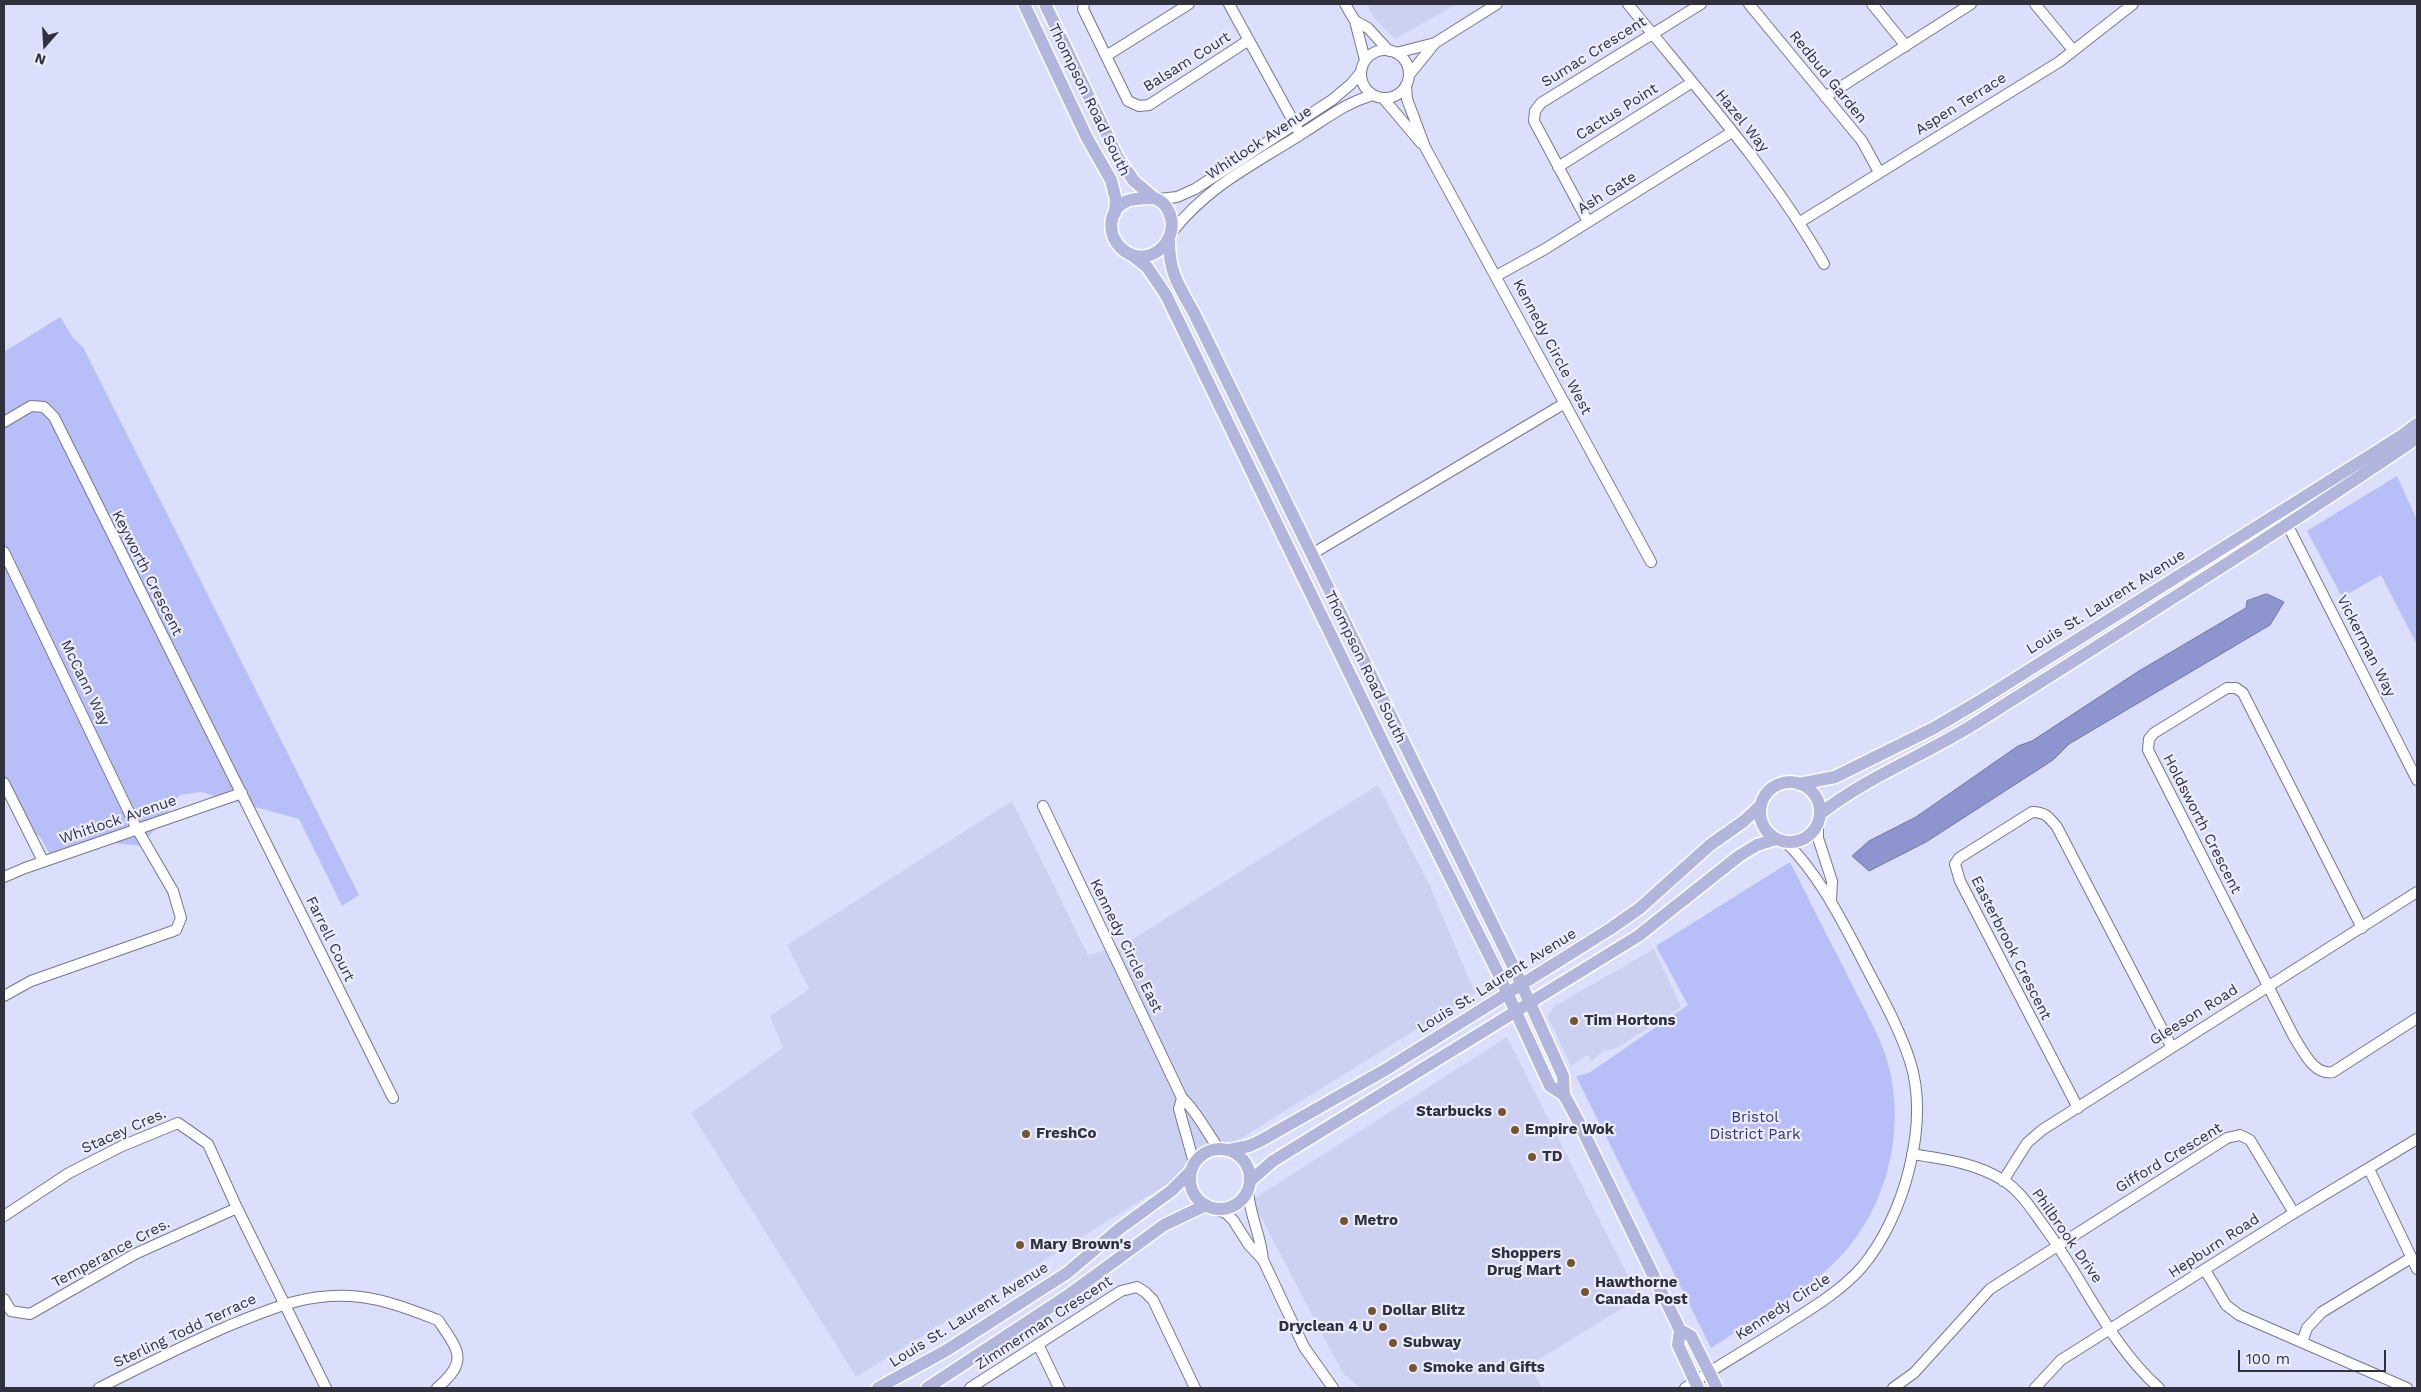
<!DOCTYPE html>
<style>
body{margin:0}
#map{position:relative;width:2421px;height:1392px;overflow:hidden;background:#dcdffb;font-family:"Work Sans",sans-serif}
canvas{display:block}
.frame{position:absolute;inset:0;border:5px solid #30313c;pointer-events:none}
.north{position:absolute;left:20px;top:20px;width:50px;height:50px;-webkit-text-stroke:4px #ebedfe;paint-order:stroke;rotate:199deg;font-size:14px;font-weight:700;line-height:20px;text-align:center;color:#30313c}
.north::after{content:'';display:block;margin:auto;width:18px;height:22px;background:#30313c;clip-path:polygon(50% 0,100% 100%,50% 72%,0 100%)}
.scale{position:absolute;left:2238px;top:1350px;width:148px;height:22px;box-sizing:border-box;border:2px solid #30313c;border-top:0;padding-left:6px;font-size:15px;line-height:18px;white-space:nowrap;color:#30313c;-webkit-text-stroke:4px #ebedfe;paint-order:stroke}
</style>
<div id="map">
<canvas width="2421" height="1392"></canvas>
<div class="frame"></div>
<div class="north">N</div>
<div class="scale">100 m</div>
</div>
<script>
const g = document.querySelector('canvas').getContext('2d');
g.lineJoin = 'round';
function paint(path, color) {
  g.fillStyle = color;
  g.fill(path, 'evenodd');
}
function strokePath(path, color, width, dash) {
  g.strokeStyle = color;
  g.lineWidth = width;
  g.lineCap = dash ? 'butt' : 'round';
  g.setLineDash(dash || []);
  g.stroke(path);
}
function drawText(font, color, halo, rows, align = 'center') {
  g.font = font + ' "Work Sans",sans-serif';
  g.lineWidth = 4.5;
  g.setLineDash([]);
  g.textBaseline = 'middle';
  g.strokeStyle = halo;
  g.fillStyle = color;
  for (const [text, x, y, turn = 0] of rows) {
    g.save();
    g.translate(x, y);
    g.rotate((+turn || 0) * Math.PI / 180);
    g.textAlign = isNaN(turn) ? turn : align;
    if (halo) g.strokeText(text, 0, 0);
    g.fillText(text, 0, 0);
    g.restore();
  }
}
const built = new Path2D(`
 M 1367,4 L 1457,4 L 1395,39 L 1374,18 Z
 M 1378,785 L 1429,884 L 1475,993 L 856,1377 L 691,1113 L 783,1048 L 770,1016 L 809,989 L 787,945 L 1012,801 L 1088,955 L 1122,946 Z
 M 1654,949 L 1681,1007 L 1615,1049 L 1604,1051 L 1592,1061 L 1587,1055 L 1571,1066 L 1548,1017 L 1553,1007 Z
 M 1507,1037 L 1639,1298 L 1530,1365 L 1542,1388 L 1360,1388 L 1342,1372 L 1252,1200 Z`);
const green = new Path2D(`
 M 60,317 L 74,339 L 83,347 L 359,895 L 342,906 L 299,819 L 201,792 L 180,795 L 142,846 L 94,841 L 55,864 L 39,835 L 34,837 L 4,788 L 4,352 Z
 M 2397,476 L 2417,520 L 2417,645 L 2381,575 L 2342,597 L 2307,531 Z
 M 1790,862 C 1808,898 1826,934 1845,970 C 1856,994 1870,1017 1880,1041 C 1909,1108 1894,1193 1848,1248 C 1814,1289 1756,1318 1711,1348 L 1576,1076 L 1589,1073 L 1688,1005 L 1656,946 Z`);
const water = new Path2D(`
 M 2267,594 L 2284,602 L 2270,625 L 2069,744 L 2053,760 L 1926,842 L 1869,871 L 1852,856 L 1869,841 L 1916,817 L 2018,746 L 2032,741 L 2139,671 L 2246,608 L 2247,601 Z`);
const minor = new Path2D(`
 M 1084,4 L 1083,9 L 1128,101 L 1139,106 L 1149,105 L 1249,40
 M 1229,4 L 1298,130
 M 1345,4 L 1355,21 L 1365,60
 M 1628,4 C 1696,88 1770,169 1824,264
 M 1749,4 L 1862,141 L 1879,172
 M 1872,4 L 1906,46
 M 2035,4 L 2073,50
 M 1355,21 L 1368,28 L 1389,51
 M1361 74a24 24 0 1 1 48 0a24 24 0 1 1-48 0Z
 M 1396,53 L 1435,43 L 1497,4
 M 1106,56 L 1189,4
 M 1409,75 L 1435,43
 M 1406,85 L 1407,99 L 1425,147 L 1651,562
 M 1825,97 L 1971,4
 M 1383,98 L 1421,143
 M 1558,167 L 1691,83
 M 1159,199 L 1177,197 L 1195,189 L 1332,100 L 1351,84 L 1361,72
 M 1588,222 L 1534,121 L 1535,111 L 1541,103 L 1701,4
 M 1800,222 L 2059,62 L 2133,4
 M 1172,232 C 1209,185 1253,165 1303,133 C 1327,118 1345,103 1373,95
 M 1496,276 L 1545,249 L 1732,132
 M 4,422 L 31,406 L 44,407 L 54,417 L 393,1098
 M 2288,526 L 2417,780
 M 4,552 L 137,829 L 173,891 L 181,918 L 176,930 L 31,981 L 4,996
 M 1312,554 L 1565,403
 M 4,783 L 43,861
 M 1043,806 L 1182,1098
 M 1818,824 L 1818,838 L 1832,881 L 1831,901
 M 4,877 L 25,868 L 242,793
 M 2362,928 L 2243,693 L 2236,688 L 2227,688 L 2154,733 L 2149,739 L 2148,750 L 2294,1037 C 2303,1051 2314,1076 2333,1072 L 2417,1018
 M 2078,1108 L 1960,881 L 1955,864 L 1959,858 L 2032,812 C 2045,812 2049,817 2057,827 L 2171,1046
 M 1912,1154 C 1944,1159 1975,1163 2003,1180 C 2020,1191 2031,1208 2043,1225 C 2083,1278 2109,1344 2159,1388
 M 1194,1163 L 1179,1109 L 1182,1098 C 1196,1110 1207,1133 1219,1149
 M 2369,1169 L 2417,1269
 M 2003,1181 L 2027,1143 L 2042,1130 L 2417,892
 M 1248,1190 C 1249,1214 1261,1235 1263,1260
 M 1215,1209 L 1226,1213 L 1233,1220 L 1249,1245 L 1263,1260 L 1304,1347 L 1333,1388
 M 4,1216 L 69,1173 L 122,1146 L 178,1123 L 208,1144 L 237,1208 L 326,1388
 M 2205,1270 L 2226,1305 L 2239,1315 L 2407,1388
 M 4,1299 L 11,1311 L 30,1314 L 135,1254 L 237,1208
 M 2302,1342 L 2307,1328 L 2322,1312 L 2411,1258
 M 1038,1344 L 1059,1388
 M 99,1388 C 141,1367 182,1346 226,1327 C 272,1308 310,1291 361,1297 C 387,1300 414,1311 438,1320 C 459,1351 469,1361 437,1388
 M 970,1388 L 1121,1291 L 1137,1287 L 1145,1292 L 1153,1300 L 1195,1388
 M 1685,1388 C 1716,1367 1749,1348 1781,1328 C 1810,1309 1839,1293 1862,1267 C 1904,1217 1930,1124 1910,1061 C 1898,1024 1877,989 1860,955 C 1839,915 1818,874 1786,842
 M 1893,1388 L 1914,1373 L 1990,1289 L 2227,1138 L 2240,1135 L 2250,1140 L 2294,1213
 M 2035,1388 L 2061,1360 L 2294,1213 L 2417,1139`);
const major = new Path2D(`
 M 1024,4 L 1087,138 L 1111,180 L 1116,200 L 1115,213
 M 1045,4 L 1118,158 L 1134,181 L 1154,198
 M 1154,198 C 1160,200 1165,204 1168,210 C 1184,241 1145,273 1120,247 C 1107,234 1108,209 1127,201 C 1135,198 1145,198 1154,198 Z
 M 1169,241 C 1169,273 1179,286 1194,313 L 1515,970 L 1563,1076 L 1564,1095
 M 1132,255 L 1147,267 L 1166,295 L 1393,763 L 1497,971 L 1550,1086 L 1564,1095 L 1575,1115 L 1680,1330 L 1678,1345 L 1698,1388
 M1760 812a30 30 0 1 1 60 0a30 30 0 1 1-60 0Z
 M 1799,784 L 1835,777 L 1934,728 L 1978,702 L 2401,436 L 2417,424
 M 1820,814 C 1868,776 1928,754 1979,721 C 2126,628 2273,536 2417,438
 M1190 1179a30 30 0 1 1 60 0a30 30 0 1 1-60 0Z
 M 1229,1150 L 1249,1146 L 1260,1141 L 1385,1070 L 1610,929 L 1640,908 L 1710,845 L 1744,821 L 1761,805
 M 1250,1181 L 1273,1161 L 1638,936 L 1739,856 L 1757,845 L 1776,839
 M 1680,1330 L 1691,1336 L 1717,1388
 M 878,1388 L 947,1350 L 1067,1273 L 1119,1229 L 1171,1191 L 1190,1172
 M 927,1388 L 1067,1296 L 1164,1225 L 1206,1205`);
const markers = [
 [1574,1021,5,"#77552c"],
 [1502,1112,5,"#77552c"],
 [1515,1130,5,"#77552c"],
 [1026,1134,5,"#77552c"],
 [1532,1157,5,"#77552c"],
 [1344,1221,5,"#77552c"],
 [1020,1245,5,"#77552c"],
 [1571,1263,5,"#77552c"],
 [1585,1292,5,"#77552c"],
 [1372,1311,5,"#77552c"],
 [1383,1327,5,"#77552c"],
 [1393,1343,5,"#77552c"],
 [1413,1368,5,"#77552c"]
];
const streetNames = [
 ["Sumac Crescent",1594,52,-32],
 ["Balsam Court",1187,62,-32],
 ["Redbud Garden",1828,77,51],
 ["Thompson Road South",1089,100,64],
 ["Aspen Terrace",1961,104,-32],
 ["Cactus Point",1617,112,-32],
 ["Hazel Way",1742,121,51],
 ["Whitlock Avenue",1259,143,-33],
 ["Ash Gate",1607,193,-32],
 ["Kennedy Circle West",1552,347,62],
 ["Keyworth Crescent",147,573,63],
 ["Louis St. Laurent Avenue",2106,602,-32],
 ["Vickerman Way",2366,646,63],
 ["Thompson Road South",1365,667,64],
 ["McCann Way",85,683,64],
 ["Whitlock Avenue",118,820,-19],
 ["Holdsworth Crescent",2202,824,63],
 ["Farrell Court",330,939,64],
 ["Kennedy Circle East",1126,946,64],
 ["Easterbrook Crescent",2011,948,63],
 ["Louis St. Laurent Avenue",1497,981,-32],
 ["Gleeson Road",2194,1015,-32],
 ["Stacey Cres.",124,1131,-24],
 ["Gifford Crescent",2169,1158,-31],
 ["Philbrook Drive",2067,1236,55],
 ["Hepburn Road",2214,1246,-33],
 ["Temperance Cres.",111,1253,-28],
 ["Kennedy Circle",1783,1307,-33],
 ["Louis St. Laurent Avenue",969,1315,-32],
 ["Zimmerman Crescent",1044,1323,-33],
 ["Sterling Todd Terrace",185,1331,-25]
];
const poiNames = [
 ["Tim Hortons",1584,1021],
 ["Starbucks",1492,1112,"right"],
 ["Empire Wok",1525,1130],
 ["FreshCo",1036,1134],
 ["TD",1542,1157],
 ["Metro",1354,1221],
 ["Mary Brown's",1030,1245],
 ["Shoppers",1561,1254,"right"],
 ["Drug Mart",1561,1271,"right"],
 ["Hawthorne",1595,1283],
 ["Canada Post",1595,1300],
 ["Dollar Blitz",1382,1311],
 ["Dryclean 4 U",1373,1327,"right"],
 ["Subway",1403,1343],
 ["Smoke and Gifts",1423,1368]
];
const parkNames = [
 ["Bristol",1755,1118],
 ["District Park",1755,1135]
];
paint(built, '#ccd0f1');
paint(green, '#b8bff8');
paint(water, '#8e94cd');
strokePath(water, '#7276a2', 1);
strokePath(minor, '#73778f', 12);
strokePath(major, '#fff', 15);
strokePath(minor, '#fff', 10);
strokePath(major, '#b2b5dc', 12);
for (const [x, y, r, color] of markers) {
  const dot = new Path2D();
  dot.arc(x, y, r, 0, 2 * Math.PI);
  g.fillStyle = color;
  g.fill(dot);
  strokePath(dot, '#ebedfe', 2);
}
drawText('15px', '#30313c', '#ebedfe', streetNames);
drawText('bold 15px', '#30313c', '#ebedfe', poiNames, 'left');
drawText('15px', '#343478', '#ebedfe', parkNames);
</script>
